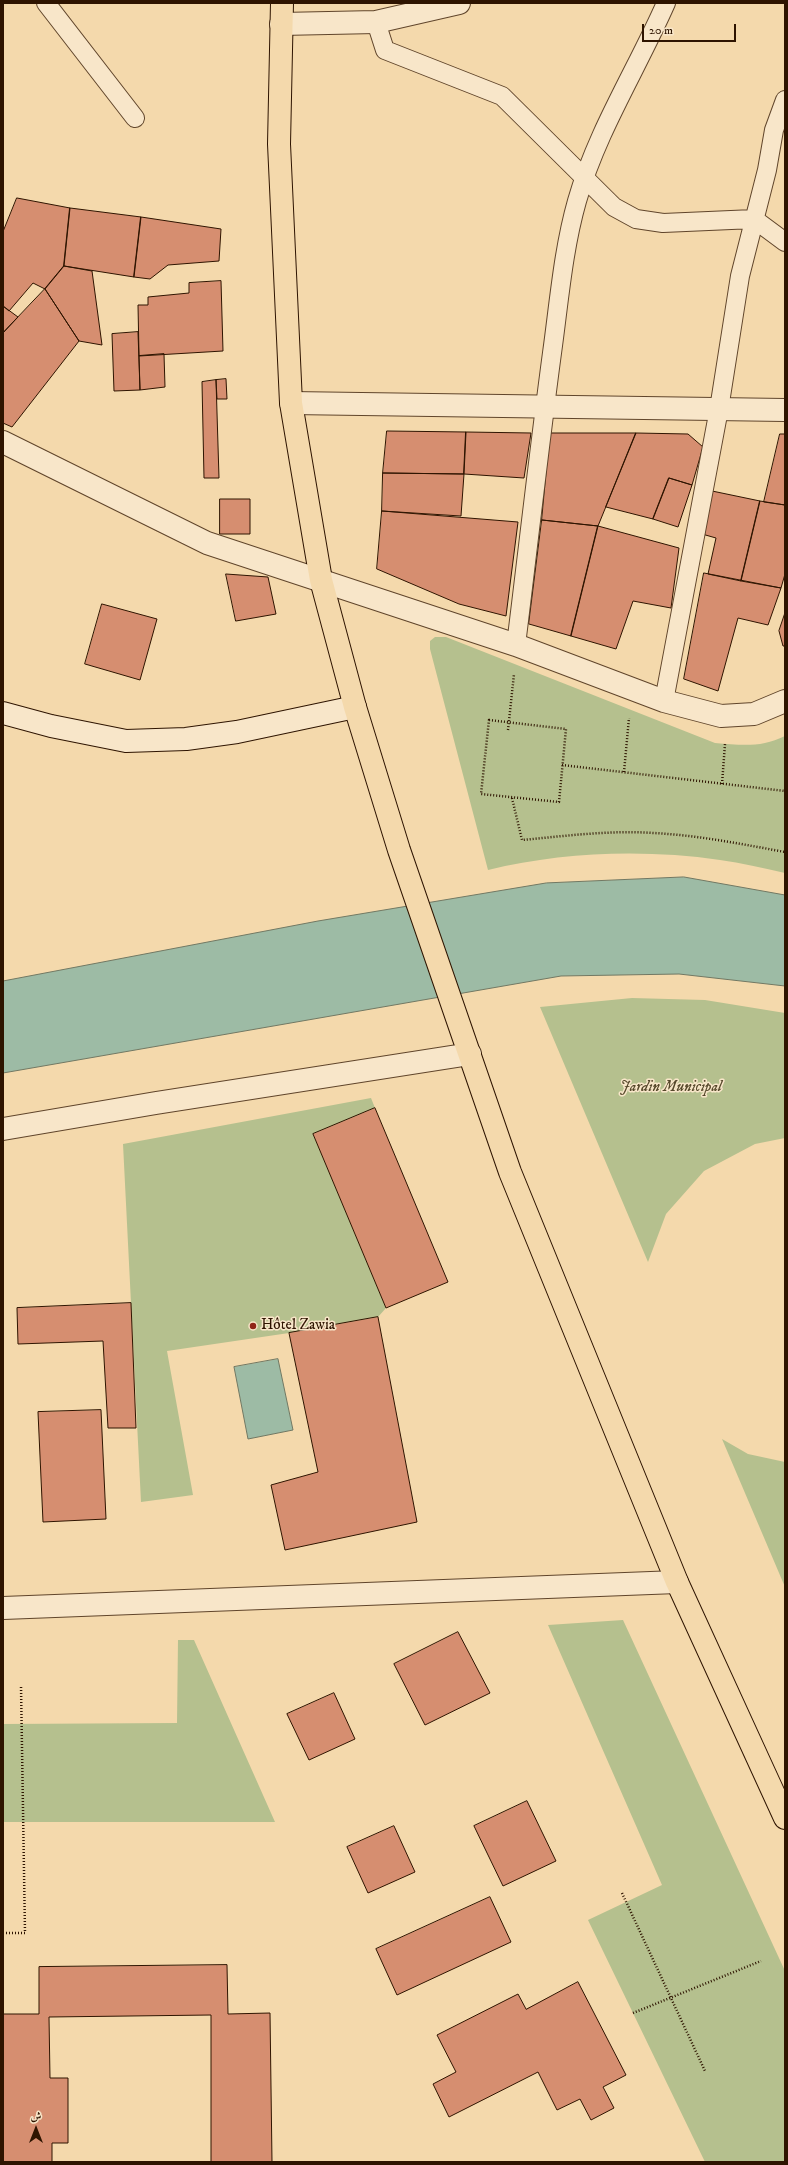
<!DOCTYPE html>
<meta charset="utf-8">
<style>
body{margin:0}
#map{position:relative;width:788px;height:2165px;overflow:hidden;background:#f4d9ac;font-family:"IM FELL DW Pica",Amiri,serif}
canvas{display:block}
.frame{position:absolute;inset:0;border:4px solid #2e1400;pointer-events:none}
.north{position:absolute;left:16px;top:2109px;width:40px;height:40px;-webkit-text-stroke:3px #f8e6c9;paint-order:stroke;rotate:0deg;font-size:11px;font-weight:700;line-height:16px;text-align:center;color:#2e1400}
.north::after{content:'';display:block;margin:auto;width:14px;height:18px;background:#2e1400;clip-path:polygon(50% 0,100% 100%,50% 72%,0 100%)}
.scale{position:absolute;left:642px;top:24px;width:94px;height:18px;box-sizing:border-box;border:2px solid #2e1400;border-top:0;padding-left:5px;font-size:12px;line-height:14px;white-space:nowrap;color:#2e1400;-webkit-text-stroke:3px #f8e6c9;paint-order:stroke}
</style>
<div id="map">
<canvas width="788" height="2165"></canvas>
<div class="frame"></div>
<div class="north">ش</div>
<div class="scale">20 m</div>
</div>
<script>
const g = document.querySelector('canvas').getContext('2d');
g.lineJoin = 'round';
function paint(path, color) {
  g.fillStyle = color;
  g.fill(path, 'evenodd');
}
function strokePath(path, color, width, dash) {
  g.strokeStyle = color;
  g.lineWidth = width;
  g.lineCap = dash ? 'butt' : 'round';
  g.setLineDash(dash || []);
  g.stroke(path);
}
function drawText(font, color, halo, rows, align = 'center') {
  g.font = font + ' "IM FELL DW Pica",serif';
  g.lineWidth = 3;
  g.setLineDash([]);
  g.textBaseline = 'middle';
  g.strokeStyle = halo;
  g.fillStyle = color;
  for (const [text, x, y, turn = 0] of rows) {
    g.save();
    g.translate(x, y);
    g.rotate((+turn || 0) * Math.PI / 180);
    g.textAlign = isNaN(turn) ? turn : align;
    if (halo) g.strokeText(text, 0, 0);
    g.fillText(text, 0, 0);
    g.restore();
  }
}
const green = new Path2D(`
 M 435,637 L 446,637 L 715,743 C 741,745 761,748 785,736 L 785,873 C 763,868 741,863 720,860 C 643,849 562,852 488,870 L 430,649 L 430,641 Z
 M 632,998 L 705,1000 L 785,1013 L 785,1138 L 755,1144 L 704,1171 L 666,1214 L 648,1262 L 540,1007 Z
 M 371,1098 L 375,1108 L 313,1134 L 386,1308 L 378,1317 L 289,1333 L 167,1351 L 193,1495 L 141,1502 L 123,1144 Z
 M 722,1439 L 748,1454 L 785,1462 L 785,1587 Z
 M 623,1620 L 785,1971 L 785,2162 L 705,2162 L 588,1920 L 662,1885 L 548,1625 Z
 M 178,1640 L 194,1640 L 275,1822 L 3,1822 L 3,1724 L 177,1723 Z`);
const water = new Path2D(`
 M 684,877 L 785,895 L 785,986 L 679,974 L 561,976 L 3,1073 L 3,981 L 318,921 L 546,883 Z
 M 278,1359 L 293,1430 L 248,1439 L 234,1367 Z`);
const building = new Path2D(`
 M 17,198 L 70,208 L 64,266 L 45,289 L 33,283 L 9,311 L 3,306 L 3,232 Z
 M 70,208 L 141,217 L 134,277 L 64,266 Z
 M 141,217 L 221,229 L 219,261 L 168,265 L 150,279 L 134,277 Z
 M 64,266 L 92,271 L 102,345 L 79,341 L 45,289 Z
 M 221,281 L 223,351 L 139,356 L 138,305 L 148,305 L 148,297 L 189,293 L 189,283 Z
 M 45,289 L 79,341 L 12,427 L 3,423 L 3,333 Z
 M 3,306 L 18,317 L 3,333 Z
 M 138,332 L 140,390 L 114,391 L 112,334 Z
 M 164,354 L 165,387 L 140,390 L 139,356 Z
 M 226,379 L 227,399 L 217,399 L 216,380 Z
 M 216,380 L 219,478 L 204,478 L 202,382 Z
 M 387,431 L 466,432 L 464,474 L 383,473 Z
 M 466,432 L 531,433 L 524,478 L 464,474 Z
 M 550,433 L 636,433 L 598,526 L 542,520 Z
 M 636,433 L 688,434 L 703,447 L 692,485 L 669,478 L 653,519 L 606,507 Z
 M 780,434 L 785,434 L 785,505 L 764,502 Z
 M 383,473 L 464,474 L 461,516 L 382,511 Z
 M 669,478 L 692,485 L 678,527 L 653,519 Z
 M 712,491 L 760,501 L 741,581 L 708,574 L 716,538 L 702,534 Z
 M 220,499 L 250,499 L 250,534 L 220,534 Z
 M 760,501 L 785,505 L 785,574 L 781,588 L 741,581 Z
 M 382,511 L 518,522 L 506,616 L 459,604 L 377,569 Z
 M 542,520 L 598,526 L 571,636 L 529,624 Z
 M 598,526 L 679,548 L 671,608 L 633,601 L 616,649 L 571,636 Z
 M 704,573 L 781,588 L 768,625 L 738,618 L 718,691 L 684,679 Z
 M 226,574 L 268,577 L 276,614 L 236,621 Z
 M 102,604 L 157,619 L 140,680 L 85,664 Z
 M 785,613 L 785,646 L 783,646 L 779,631 Z
 M 375,1108 L 448,1282 L 386,1308 L 313,1134 Z
 M 131,1303 L 136,1428 L 108,1428 L 103,1341 L 18,1344 L 17,1308 Z
 M 378,1317 L 417,1522 L 285,1550 L 271,1485 L 318,1472 L 289,1333 Z
 M 101,1410 L 106,1519 L 43,1522 L 38,1412 Z
 M 458,1632 L 490,1693 L 425,1725 L 394,1664 Z
 M 334,1693 L 355,1739 L 309,1760 L 287,1714 Z
 M 527,1801 L 556,1861 L 503,1886 L 474,1826 Z
 M 394,1826 L 415,1872 L 368,1893 L 347,1847 Z
 M 490,1897 L 511,1942 L 397,1995 L 376,1949 Z
 M 227,1965 L 228,2014 L 270,2013 L 272,2162 L 211,2162 L 211,2015 L 49,2017 L 50,2078 L 68,2078 L 68,2143 L 52,2143 L 52,2162 L 3,2162 L 3,2014 L 39,2014 L 39,1967 Z
 M 578,1982 L 626,2075 L 603,2087 L 614,2108 L 591,2120 L 580,2099 L 557,2110 L 538,2072 L 449,2117 L 433,2084 L 456,2072 L 437,2035 L 518,1994 L 526,2009 Z`);
const path = new Path2D(`
 M 489,720 L 566,729 L 559,802 L 481,794 Z
 M 508,730 L 514,674
 M 562,765 L 785,791
 M 624,772 L 629,718
 M 722,784 L 725,744
 M 512,798 L 522,840 C 565,836 610,830 653,833 C 697,835 741,844 785,852
 M 622,1893 L 705,2071
 M 3,1933 L 25,1933 L 21,1686
 M 633,2013 L 761,1961`);
const service = new Path2D(`
 M 46,3 L 135,118
 M 376,22 L 385,50 L 502,96 L 614,207 L 636,219 L 663,223 L 754,219 L 785,242
 M 516,645 C 528,548 539,450 552,353 C 559,303 563,250 577,201 C 597,131 637,69 666,3
 M 664,701 L 719,409 L 740,276 L 767,170 L 774,130 L 785,100`);
const minor = new Path2D(`
 M 281,24 L 376,22 L 459,3
 M 3,442 L 207,543 L 516,645 L 664,701 L 721,716 L 754,714 L 785,701`);
const tertiary = new Path2D(`
 M 291,403 L 785,410
 M 3,1129 L 156,1103 L 470,1054
 M 3,1608 L 677,1582`);
const secondary = new Path2D(`
 M 3,713 L 51,726 L 126,741 L 186,739 L 237,732 L 355,707`);
const primary = new Path2D(`
 M 282,3 L 279,144 L 291,403 L 321,580 L 355,707 L 399,850 L 510,1172 L 677,1582 L 785,1818`);
const markers = [
 [253,1326,4,"#8f2418"]
];
const parkNames = [
 ["Jardin Municipal",671,1088]
];
const poiNames = [
 ["Hôtel Zawia",261,1326]
];
paint(green, '#b5c08e');
paint(water, '#9dbba5');
strokePath(water, '#717863', 1);
paint(building, '#d68e70');
strokePath(building, '#2e1400', 1);
strokePath(service, '#60452b', 20);
strokePath(minor, '#60452b', 24);
strokePath(tertiary, '#60452b', 24);
strokePath(secondary, '#2e1400', 24);
strokePath(primary, '#2e1400', 24);
strokePath(path, '#2e1400', 2.5, [1, 2]);
strokePath(service, '#f8e6c9', 18);
strokePath(minor, '#f8e6c9', 22);
strokePath(tertiary, '#f8e6c9', 22);
strokePath(secondary, '#f8e6c9', 22);
strokePath(primary, '#f4d9ac', 22);
for (const [x, y, r, color] of markers) {
  const dot = new Path2D();
  dot.arc(x, y, r, 0, 2 * Math.PI);
  g.fillStyle = color;
  g.fill(dot);
  strokePath(dot, '#f8e6c9', 1.5);
}
drawText('italic 15px', '#56482b', '#f8e6c9', parkNames);
drawText('15px', '#2e1400', '#f8e6c9', poiNames, 'left');
</script>
